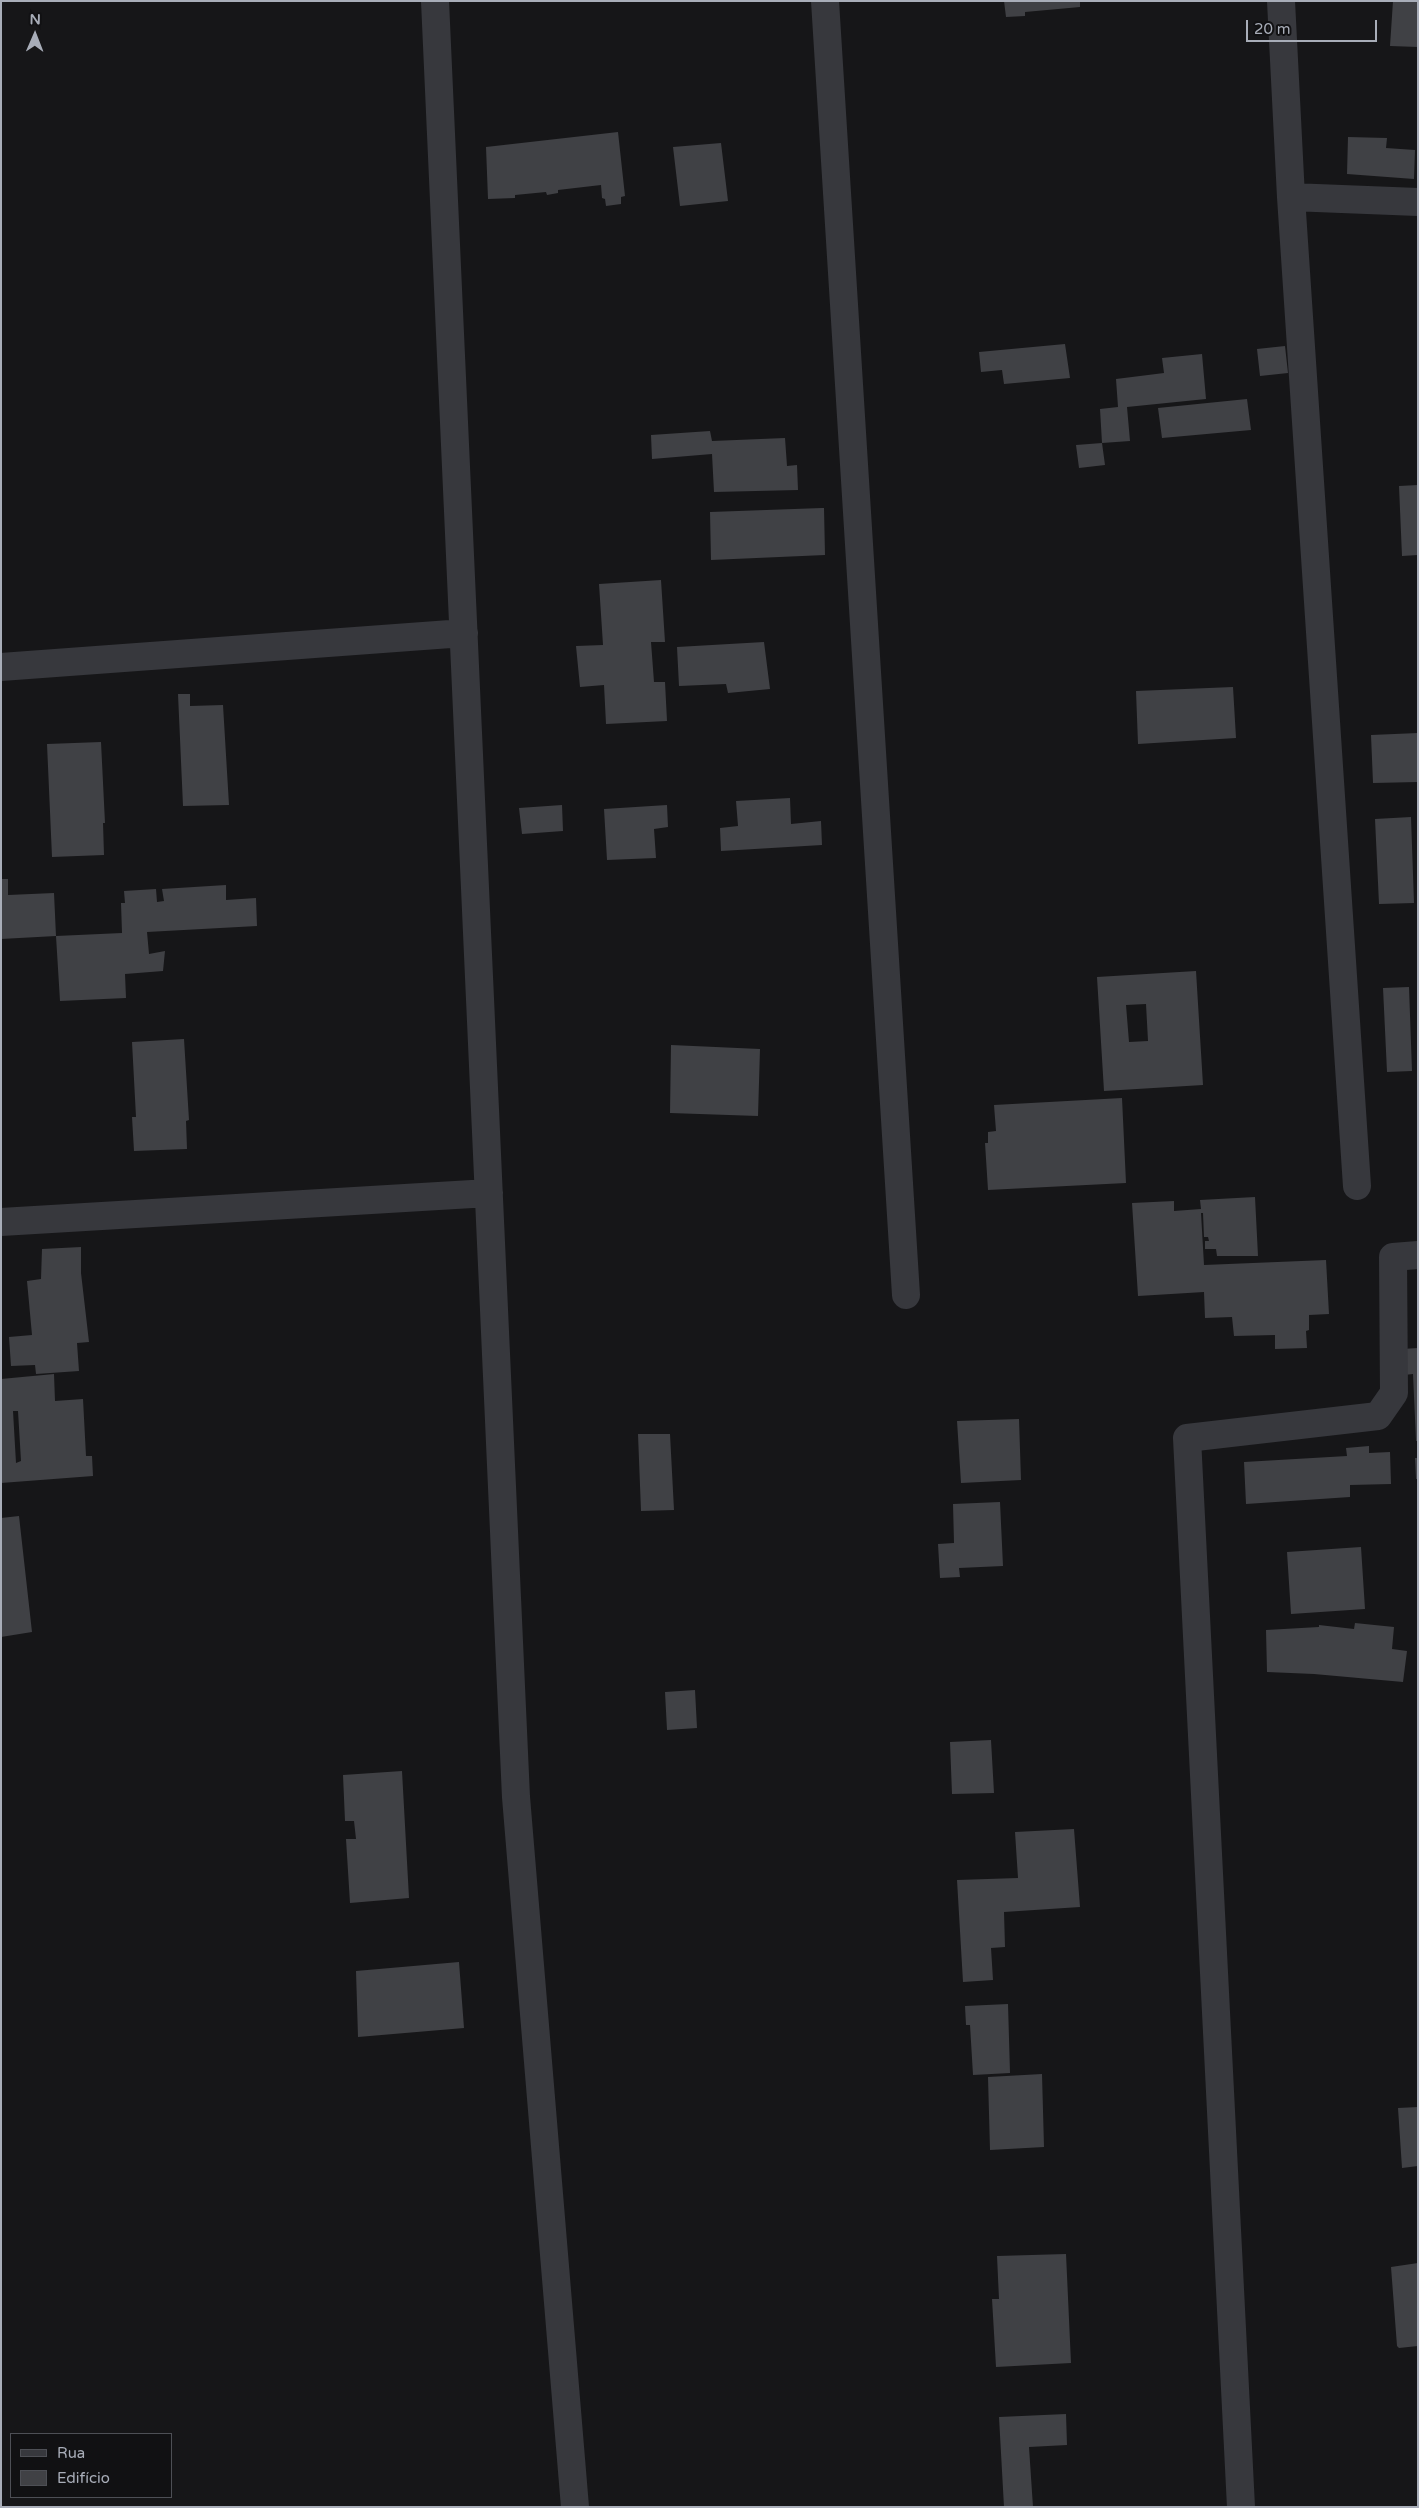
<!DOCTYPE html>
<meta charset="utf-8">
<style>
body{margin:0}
#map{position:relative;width:1419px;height:2508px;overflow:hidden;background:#161618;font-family:"Varela Round",sans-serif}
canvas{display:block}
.frame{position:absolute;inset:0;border:2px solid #a8adb8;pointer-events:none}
.legend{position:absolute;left:10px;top:2433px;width:162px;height:65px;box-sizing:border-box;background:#111113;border:1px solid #4d4f55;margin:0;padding:6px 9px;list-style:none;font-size:15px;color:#a8adb8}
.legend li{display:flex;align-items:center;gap:10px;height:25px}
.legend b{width:25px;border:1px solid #4d4f55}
.north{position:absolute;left:10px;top:10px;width:50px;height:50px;-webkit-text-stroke:4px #111113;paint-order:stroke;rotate:1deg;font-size:14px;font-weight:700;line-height:20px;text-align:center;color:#a8adb8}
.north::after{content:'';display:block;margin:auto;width:18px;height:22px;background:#a8adb8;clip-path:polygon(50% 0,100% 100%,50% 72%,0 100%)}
.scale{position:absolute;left:1246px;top:20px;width:131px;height:22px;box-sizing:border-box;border:2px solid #a8adb8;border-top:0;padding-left:6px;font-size:15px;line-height:18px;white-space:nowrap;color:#a8adb8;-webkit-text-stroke:4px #111113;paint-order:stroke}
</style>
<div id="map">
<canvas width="1419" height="2508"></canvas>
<div class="frame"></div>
<ul class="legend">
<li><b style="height:6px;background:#37383d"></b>Rua</li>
<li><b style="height:14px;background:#404145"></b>Edifício</li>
</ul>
<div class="north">N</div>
<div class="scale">20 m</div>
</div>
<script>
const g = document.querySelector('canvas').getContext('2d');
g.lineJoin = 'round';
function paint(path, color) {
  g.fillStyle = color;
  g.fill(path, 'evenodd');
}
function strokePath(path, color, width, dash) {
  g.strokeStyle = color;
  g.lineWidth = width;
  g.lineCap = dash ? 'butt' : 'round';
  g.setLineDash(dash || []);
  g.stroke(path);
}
const building = new Path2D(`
 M 1004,1 L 1080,1 L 1080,7 L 1025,12 L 1025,16 L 1006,17 Z
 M 1393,1 L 1418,1 L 1418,47 L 1390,46 Z
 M 618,132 L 625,196 L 621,197 L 621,204 L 606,206 L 605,199 L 602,198 L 601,185 L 558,190 L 558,193 L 547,195 L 546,192 L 515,195 L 515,198 L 488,199 L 486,147 Z
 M 1348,137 L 1387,138 L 1386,148 L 1415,150 L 1414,179 L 1347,174 Z
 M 721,143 L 728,201 L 680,206 L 673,147 Z
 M 1065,344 L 1070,378 L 1004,384 L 1002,370 L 981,372 L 979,352 Z
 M 1285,346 L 1288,373 L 1260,376 L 1257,349 Z
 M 1202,354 L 1206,399 L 1127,407 L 1130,441 L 1102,443 L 1100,409 L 1118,407 L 1116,379 L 1164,373 L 1162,358 Z
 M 1247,399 L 1251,430 L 1162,438 L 1158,408 Z
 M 710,431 L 712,441 L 785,438 L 787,466 L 797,465 L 798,490 L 714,492 L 712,454 L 652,459 L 651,435 Z
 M 1102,443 L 1105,465 L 1079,468 L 1076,445 Z
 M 1418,485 L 1418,555 L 1402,556 L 1399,486 Z
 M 822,508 L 824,508 L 825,555 L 711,560 L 710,512 Z
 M 661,580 L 665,642 L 651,642 L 654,682 L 665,682 L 667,721 L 606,724 L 604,685 L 580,687 L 576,646 L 603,645 L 599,584 Z
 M 764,642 L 770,689 L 728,693 L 726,684 L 679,686 L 677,647 Z
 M 1233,687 L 1236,738 L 1138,744 L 1136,691 Z
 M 178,694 L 190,694 L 190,706 L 223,705 L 229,805 L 183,806 Z
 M 1418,733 L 1418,782 L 1373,783 L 1371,735 Z
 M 101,742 L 105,823 L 103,823 L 104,855 L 52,857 L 47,744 Z
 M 790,798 L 791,824 L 821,821 L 822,845 L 721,851 L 720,828 L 738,826 L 736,801 Z
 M 562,805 L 563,831 L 522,834 L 519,808 Z
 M 667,805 L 668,827 L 654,829 L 656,858 L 607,860 L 604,809 Z
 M 1411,817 L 1414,903 L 1379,904 L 1375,819 Z
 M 1,879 L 8,879 L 8,895 L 54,893 L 56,936 L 1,939 Z
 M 226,885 L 226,900 L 256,898 L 257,926 L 147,932 L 149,954 L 165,951 L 163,971 L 125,974 L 126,998 L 60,1001 L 56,936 L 122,933 L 121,903 L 125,903 L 124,891 L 156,889 L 157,902 L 164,901 L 162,889 Z
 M 1196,971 L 1203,1085 L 1104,1091 L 1097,977 ZM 1146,1004 L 1148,1041 L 1129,1042 L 1126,1005 Z
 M 1409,987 L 1412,1071 L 1387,1072 L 1383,988 Z
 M 184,1039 L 189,1120 L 186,1121 L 187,1149 L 134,1151 L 132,1117 L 136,1117 L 132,1042 Z
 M 671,1045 L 760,1049 L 758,1116 L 670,1113 Z
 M 1122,1098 L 1126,1183 L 988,1190 L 985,1143 L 988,1143 L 988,1132 L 996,1131 L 994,1105 Z
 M 1255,1197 L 1258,1256 L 1217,1256 L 1216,1249 L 1205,1249 L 1205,1241 L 1209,1241 L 1208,1237 L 1204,1237 L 1203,1213 L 1201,1213 L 1204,1265 L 1326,1260 L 1329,1314 L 1309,1315 L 1309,1330 L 1306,1331 L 1307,1348 L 1275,1349 L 1275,1335 L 1234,1336 L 1232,1317 L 1205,1318 L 1204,1292 L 1138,1296 L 1132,1203 L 1174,1201 L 1174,1211 L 1201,1209 L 1200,1200 Z
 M 81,1247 L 81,1273 L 89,1342 L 77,1343 L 79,1371 L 36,1374 L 35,1365 L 11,1366 L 9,1337 L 32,1335 L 27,1281 L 41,1279 L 42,1249 Z
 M 1418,1348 L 1418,1441 L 1416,1441 L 1413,1374 L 1404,1375 L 1402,1349 Z
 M 54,1374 L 55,1401 L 83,1399 L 86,1456 L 92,1456 L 93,1476 L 1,1483 L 1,1379 ZM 13,1411 L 18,1411 L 21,1461 L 16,1463 Z
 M 1019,1419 L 1021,1480 L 961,1483 L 957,1421 Z
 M 638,1434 L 670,1434 L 674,1510 L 641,1511 Z
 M 1369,1446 L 1369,1453 L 1390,1452 L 1391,1484 L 1350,1485 L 1350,1497 L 1246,1504 L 1244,1462 L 1347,1456 L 1346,1448 Z
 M 1415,1458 L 1418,1458 L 1418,1479 L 1416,1479 Z
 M 1000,1502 L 1003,1566 L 959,1568 L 960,1577 L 940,1578 L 938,1544 L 954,1543 L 953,1504 Z
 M 19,1516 L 32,1632 L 1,1637 L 1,1518 Z
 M 1361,1547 L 1365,1609 L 1291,1614 L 1287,1552 Z
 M 1355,1623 L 1394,1627 L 1392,1649 L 1407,1651 L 1403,1682 L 1314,1674 L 1267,1672 L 1266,1630 L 1319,1627 L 1319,1625 L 1354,1629 Z
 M 695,1690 L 697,1728 L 667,1730 L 665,1692 Z
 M 991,1740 L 994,1793 L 952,1794 L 950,1742 Z
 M 402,1771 L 409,1898 L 350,1903 L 346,1839 L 356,1839 L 354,1821 L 345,1821 L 343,1775 Z
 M 1074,1829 L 1080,1907 L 1004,1912 L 1005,1947 L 991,1948 L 993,1980 L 963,1982 L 957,1880 L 1018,1878 L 1015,1832 Z
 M 459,1962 L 464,2028 L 358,2037 L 356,1971 Z
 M 1008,2004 L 1010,2073 L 973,2075 L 970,2025 L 966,2025 L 965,2006 Z
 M 1042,2074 L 1044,2147 L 990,2150 L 988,2077 Z
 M 1418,2107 L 1418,2166 L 1402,2168 L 1398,2108 Z
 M 1066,2254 L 1071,2363 L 996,2367 L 992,2299 L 999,2299 L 997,2256 Z
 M 1418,2263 L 1418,2346 L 1399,2348 L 1397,2346 L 1391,2267 Z
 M 1066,2414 L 1067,2445 L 1029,2447 L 1033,2507 L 1004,2507 L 999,2417 Z`);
const minor = new Path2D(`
 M 435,1 L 516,1797 L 575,2507
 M 825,1 L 906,1295
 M 1281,1 L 1291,197 L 1357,1186
 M 1291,197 L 1418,202
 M 1,667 L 464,633
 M 1,1222 L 489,1193
 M 1241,2507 L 1187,1438 L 1378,1416 L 1394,1393 L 1393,1257 L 1418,1255`);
paint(building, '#404145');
strokePath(minor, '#37383d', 28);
</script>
